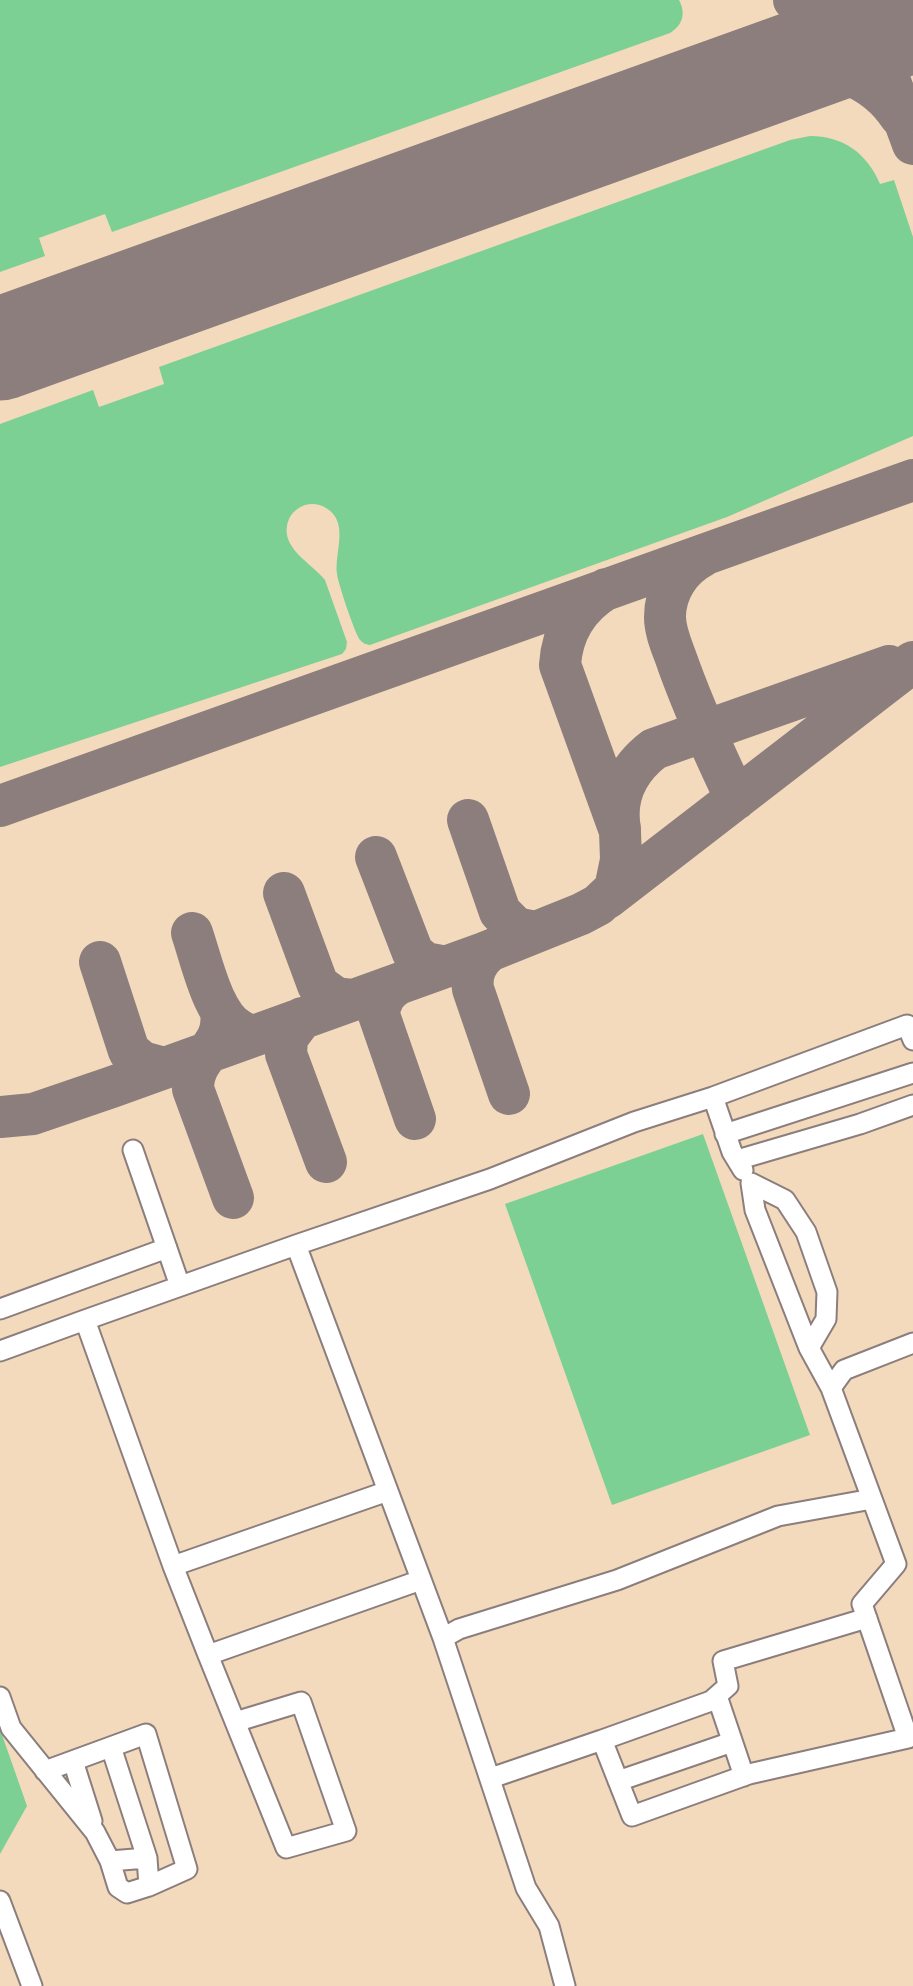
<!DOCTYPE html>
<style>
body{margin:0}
canvas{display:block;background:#f4dabd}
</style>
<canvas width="913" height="1986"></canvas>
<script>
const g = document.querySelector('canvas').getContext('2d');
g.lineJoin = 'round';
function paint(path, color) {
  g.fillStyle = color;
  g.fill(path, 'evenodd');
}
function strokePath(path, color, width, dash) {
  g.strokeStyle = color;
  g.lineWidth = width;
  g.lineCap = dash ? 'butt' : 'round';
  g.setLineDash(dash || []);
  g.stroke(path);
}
const green = new Path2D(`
 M 0,0 L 679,0 C 686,13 683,25 670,33 L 112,232 L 105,214 L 39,238 L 45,256 L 0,272 Z
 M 810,136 C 843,136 867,153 880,184 L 894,180 L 913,237 L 913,436 L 727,517 L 370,645 C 365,644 364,644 360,640 C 355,634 338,583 337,574 C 334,553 350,522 326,508 C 320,504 312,503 305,505 C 299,507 292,512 289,519 C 277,547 312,563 325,580 L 347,642 L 346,649 L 342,654 L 0,767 L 0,424 L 93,390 L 99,407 L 164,384 L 159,367 L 790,140 Z
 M 703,1134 L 810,1435 L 612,1505 L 505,1204 Z
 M 0,1729 L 27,1806 L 0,1854 Z`);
const taxiway = new Path2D(`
 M 794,0 C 825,14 858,25 878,53
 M 860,0 L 913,144
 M 789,66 C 832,63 875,78 900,116
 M 703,556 C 680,568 665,591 665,617 C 665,633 673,649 678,664 C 695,711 715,755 736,799
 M 0,806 L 913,480
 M 468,820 L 500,912 L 516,928 L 536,932
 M 620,829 C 614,796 628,769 654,749 L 889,666
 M 376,857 L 413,953 L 425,963 L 446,967
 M 284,893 L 318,985 L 336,998 L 354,1000
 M 607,898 L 913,662
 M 192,933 C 202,962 213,1018 241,1031
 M 489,951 C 477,961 471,973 473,989 L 509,1094
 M 100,962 L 129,1051 L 142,1062 L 164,1068
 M 398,984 C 386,991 380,1001 379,1015 L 415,1119
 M 221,1013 C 226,1048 192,1055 193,1089 L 233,1198
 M 302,1018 L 287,1038 L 286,1054 L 326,1162
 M 0,1117 L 33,1114 L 112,1087 L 484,953 L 581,914 L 598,905 L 615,889 L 621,860 L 620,831 L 560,665 C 562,632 578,606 606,589`);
const runway = new Path2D(`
 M 0,349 L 896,27`);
const minor = new Path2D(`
 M 713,1097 L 732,1152 L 743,1170
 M 725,1134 L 913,1073
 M 133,1150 L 180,1286
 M 737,1160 L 860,1124 L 913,1105
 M 296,1245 L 443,1638
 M 0,1309 L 167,1248
 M 809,1348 L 755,1210 L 751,1183 L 785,1200 L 806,1232 L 827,1292 L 826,1319 L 809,1348 L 831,1388
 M 0,1351 L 85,1320
 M 388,1491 L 173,1566 L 208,1655 L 421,1580
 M 173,1566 L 85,1320 L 296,1245 L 490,1179 L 634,1122 L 713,1097 L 907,1025 L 913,1040
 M 208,1655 L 286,1848 L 346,1831 L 301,1702 L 235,1722
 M 717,1696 L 744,1776
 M 0,1697 L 11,1728 L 95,1832 L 110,1861 L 118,1887 L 127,1893 L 149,1886 L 147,1858 L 110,1861
 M 602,1740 L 711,1701 L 728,1686 L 723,1661 L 867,1618
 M 111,1747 L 147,1858
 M 73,1761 L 92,1821
 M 45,1771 L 146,1734 L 187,1869 L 149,1886
 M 491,1778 L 602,1740 L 632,1816 L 749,1774 L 908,1738 L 862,1604 L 896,1564 L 872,1499
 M 618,1781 L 732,1742
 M 0,1901 L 32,1986
 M 565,1986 L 549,1926 L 526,1888 L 443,1638 L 459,1629 L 617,1580 L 778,1516 L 872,1499 L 831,1388 L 844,1370 L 913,1343`);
paint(green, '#7cd094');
strokePath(taxiway, '#8b7e7c', 42);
strokePath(runway, '#8b7e7c', 103);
strokePath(minor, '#8b7e7c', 23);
strokePath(minor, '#fff', 19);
</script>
